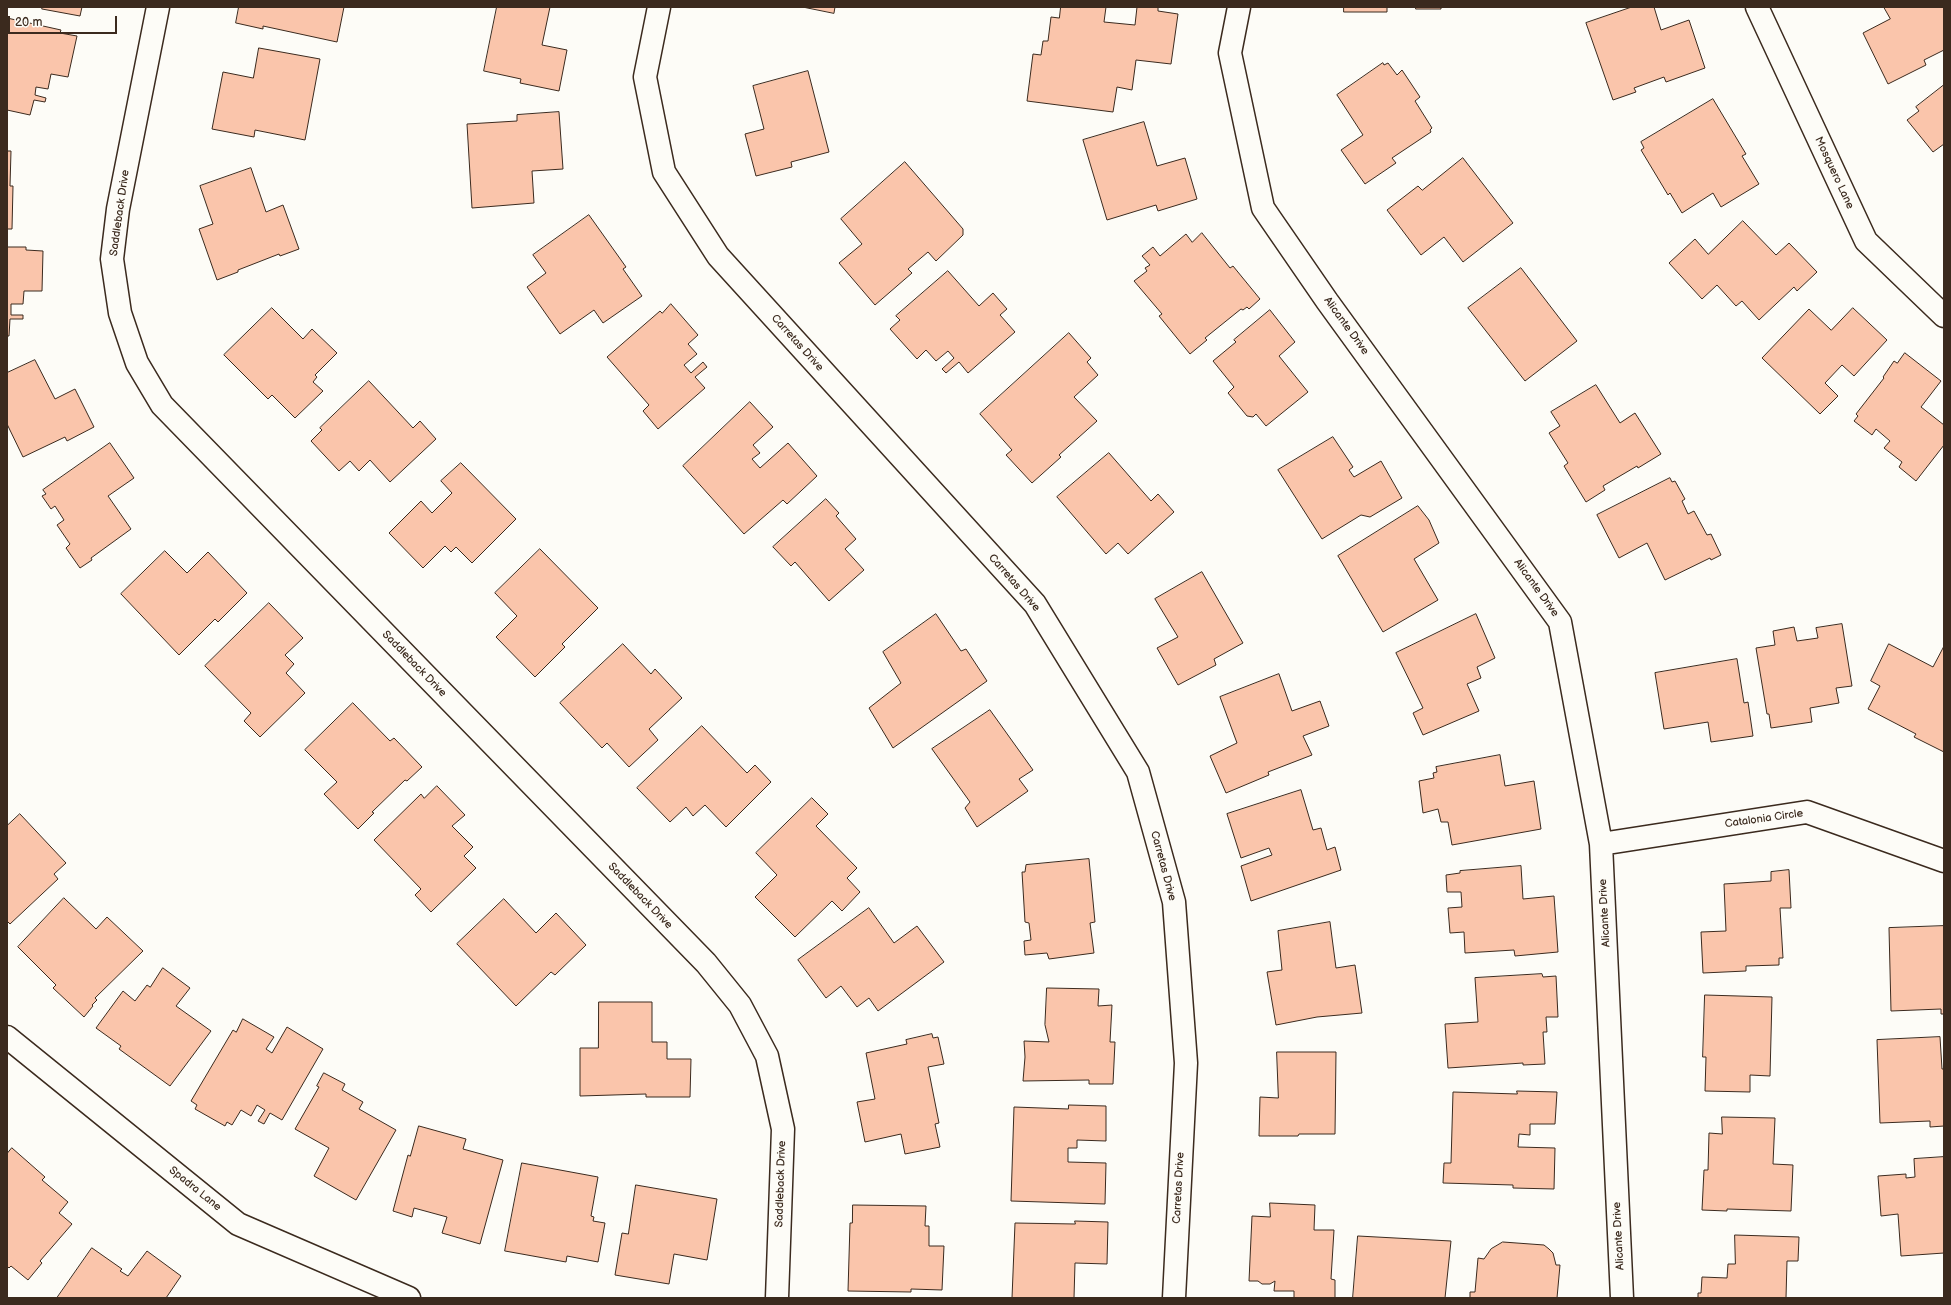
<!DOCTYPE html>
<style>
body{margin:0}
#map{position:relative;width:1951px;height:1305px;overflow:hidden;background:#fdfcf7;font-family:"Balsamiq Sans",sans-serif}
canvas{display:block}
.frame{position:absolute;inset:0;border:8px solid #3b2a1e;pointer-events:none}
.scale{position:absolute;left:8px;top:16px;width:109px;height:18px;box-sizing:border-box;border:2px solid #3b2a1e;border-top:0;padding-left:5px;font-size:12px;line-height:14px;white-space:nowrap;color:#3b2a1e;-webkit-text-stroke:3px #fdfcf7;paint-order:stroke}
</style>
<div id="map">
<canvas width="1951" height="1305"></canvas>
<div class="frame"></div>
<div class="scale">20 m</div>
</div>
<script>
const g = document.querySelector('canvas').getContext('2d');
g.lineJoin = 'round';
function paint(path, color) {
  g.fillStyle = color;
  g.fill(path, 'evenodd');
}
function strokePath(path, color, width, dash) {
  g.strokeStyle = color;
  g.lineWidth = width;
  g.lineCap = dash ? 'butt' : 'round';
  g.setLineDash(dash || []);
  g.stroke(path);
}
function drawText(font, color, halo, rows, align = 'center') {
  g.font = font + ' "Balsamiq Sans",sans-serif';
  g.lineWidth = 4;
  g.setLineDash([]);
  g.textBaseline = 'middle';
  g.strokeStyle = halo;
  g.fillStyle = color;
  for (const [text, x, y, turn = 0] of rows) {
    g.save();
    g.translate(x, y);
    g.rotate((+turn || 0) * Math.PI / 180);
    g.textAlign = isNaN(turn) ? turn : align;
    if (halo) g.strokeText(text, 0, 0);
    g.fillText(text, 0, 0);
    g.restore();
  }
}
const building = new Path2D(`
 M 43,7 L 82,7 L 80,16 L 42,9 Z
 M 239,7 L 344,7 L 337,42 L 263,26 L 263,29 L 236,23 Z
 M 497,7 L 550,7 L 542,45 L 567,50 L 559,91 L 520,83 L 521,79 L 484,71 Z
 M 803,7 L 835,7 L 834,13 Z
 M 1061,7 L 1106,7 L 1104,22 L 1135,25 L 1137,7 L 1158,7 L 1158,11 L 1178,14 L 1171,64 L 1136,60 L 1132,90 L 1117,87 L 1113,112 L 1027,101 L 1033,54 L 1041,55 L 1043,41 L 1048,41 L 1051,17 L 1059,18 Z
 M 1344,7 L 1387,7 L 1387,12 L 1344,12 Z
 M 1416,7 L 1441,7 L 1441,9 L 1416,9 Z
 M 1632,7 L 1654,7 L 1661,30 L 1689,20 L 1705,68 L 1666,82 L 1664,77 L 1634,88 L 1636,92 L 1613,100 L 1586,23 Z
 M 1884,7 L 1944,7 L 1944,50 L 1924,60 L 1926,65 L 1888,84 L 1863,33 L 1890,19 Z
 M 7,18 L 61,30 L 60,33 L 77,36 L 68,77 L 51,74 L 48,89 L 36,87 L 35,95 L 46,98 L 45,102 L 34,100 L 30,115 L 7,110 Z
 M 259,48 L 320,59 L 305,140 L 255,130 L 254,137 L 212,129 L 223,72 L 253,78 Z
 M 1383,63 L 1384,65 L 1388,63 L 1397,75 L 1402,70 L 1420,97 L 1415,101 L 1432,128 L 1430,130 L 1431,132 L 1392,158 L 1396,163 L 1365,184 L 1341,150 L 1363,135 L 1337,95 Z
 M 808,71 L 829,152 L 791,162 L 792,167 L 756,176 L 745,134 L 764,129 L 753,86 Z
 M 1944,85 L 1944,144 L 1933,152 L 1907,120 L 1919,111 L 1916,107 Z
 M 1713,99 L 1746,154 L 1742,156 L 1759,184 L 1721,207 L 1713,193 L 1682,213 L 1670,193 L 1668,195 L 1641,150 L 1644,148 L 1641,142 Z
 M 559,112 L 563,169 L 532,171 L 534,203 L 472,208 L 467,124 L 517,121 L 517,115 Z
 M 1144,122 L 1157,166 L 1185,158 L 1197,199 L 1158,211 L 1156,205 L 1107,220 L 1083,140 Z
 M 7,151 L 11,151 L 10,186 L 13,186 L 12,229 L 7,229 Z
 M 1463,158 L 1513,223 L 1463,262 L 1444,237 L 1421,255 L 1387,210 L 1418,186 L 1422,190 Z
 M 905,162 L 963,229 L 963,235 L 936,261 L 928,252 L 908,269 L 912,273 L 875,305 L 839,263 L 862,244 L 841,219 Z
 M 251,168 L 266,212 L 283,205 L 299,249 L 280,256 L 279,254 L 238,270 L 238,272 L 217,280 L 199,229 L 213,224 L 200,186 Z
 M 589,215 L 626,267 L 623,269 L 642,296 L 603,323 L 594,310 L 560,334 L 527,287 L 546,273 L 533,255 Z
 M 1743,221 L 1776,255 L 1789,243 L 1817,272 L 1797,291 L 1794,287 L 1759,320 L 1742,301 L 1736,306 L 1717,285 L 1702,299 L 1669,263 L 1695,239 L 1708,254 Z
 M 1202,233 L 1230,268 L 1233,266 L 1260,299 L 1249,309 L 1247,307 L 1243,310 L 1241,309 L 1205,338 L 1207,340 L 1190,354 L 1159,316 L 1162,314 L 1134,281 L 1147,271 L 1145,268 L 1150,265 L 1142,256 L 1153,247 L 1160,256 L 1186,234 L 1192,242 Z
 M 7,247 L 26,247 L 26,250 L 43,251 L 42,291 L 24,291 L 23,304 L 11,304 L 11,315 L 23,315 L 23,319 L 10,319 L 9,336 L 7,336 Z
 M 1521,268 L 1577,341 L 1525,381 L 1468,308 Z
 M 948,271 L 979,306 L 993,293 L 1007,309 L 1000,315 L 1015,332 L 968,373 L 959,362 L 946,373 L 942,369 L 954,358 L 948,351 L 936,361 L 926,350 L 917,359 L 890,329 L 900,320 L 896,316 Z
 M 671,304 L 698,335 L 688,344 L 697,354 L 684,365 L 691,373 L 703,362 L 707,367 L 695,377 L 705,388 L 658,429 L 643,411 L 649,405 L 607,357 L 660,311 L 662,313 Z
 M 272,308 L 303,339 L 312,329 L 337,353 L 315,375 L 317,377 L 313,382 L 323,391 L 295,418 L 272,395 L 268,399 L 224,355 Z
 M 1853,308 L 1887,340 L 1854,376 L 1842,365 L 1825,383 L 1838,396 L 1820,414 L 1762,358 L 1809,309 L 1831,330 Z
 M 1270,310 L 1295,342 L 1279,356 L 1308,392 L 1266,426 L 1256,414 L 1253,417 L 1247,416 L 1228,393 L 1234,387 L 1213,361 L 1236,342 L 1234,340 Z
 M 1069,333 L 1091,358 L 1087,362 L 1098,375 L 1074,397 L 1097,421 L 1059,455 L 1061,457 L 1032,483 L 1006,455 L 1012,450 L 980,414 Z
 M 1905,353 L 1941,381 L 1921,407 L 1944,425 L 1944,445 L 1916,481 L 1899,467 L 1902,462 L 1884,448 L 1890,441 L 1876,429 L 1872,435 L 1854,421 L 1858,416 L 1856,414 L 1884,378 L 1883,377 L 1894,361 L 1897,363 Z
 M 35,360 L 55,399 L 75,389 L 94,427 L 67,441 L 65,437 L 23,457 L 7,424 L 7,373 Z
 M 369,381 L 413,428 L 420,421 L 436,439 L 390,482 L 370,460 L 359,471 L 350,461 L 339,471 L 311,441 L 322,430 L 320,428 Z
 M 1596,385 L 1620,423 L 1635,413 L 1661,454 L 1638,468 L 1637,466 L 1603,486 L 1605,490 L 1586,502 L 1564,466 L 1568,463 L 1549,433 L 1560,426 L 1551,412 Z
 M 750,402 L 773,427 L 753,445 L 760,453 L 752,459 L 760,468 L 788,443 L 817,476 L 787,504 L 783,500 L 744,534 L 683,466 Z
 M 1333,437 L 1353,467 L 1349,470 L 1354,477 L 1381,461 L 1402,498 L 1370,517 L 1361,515 L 1322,539 L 1278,470 Z
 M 110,443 L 134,478 L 108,496 L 131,529 L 91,558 L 92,560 L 80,568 L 66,548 L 70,544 L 57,525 L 64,520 L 55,506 L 51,509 L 42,496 L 46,494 L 43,490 Z
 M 1109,453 L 1151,501 L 1158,494 L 1174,512 L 1128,554 L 1118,543 L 1106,554 L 1057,497 Z
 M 461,463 L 516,519 L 472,563 L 456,547 L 451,552 L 445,546 L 423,568 L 389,533 L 421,501 L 432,513 L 452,493 L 441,481 Z
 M 1670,478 L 1672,482 L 1675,481 L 1685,499 L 1682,501 L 1688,514 L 1694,511 L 1707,535 L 1711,534 L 1721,555 L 1711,560 L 1710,558 L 1665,580 L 1647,543 L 1619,558 L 1597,515 Z
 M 826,499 L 839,513 L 836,516 L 856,539 L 845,549 L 864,570 L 829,601 L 795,562 L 791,566 L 773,547 Z
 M 1418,506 L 1429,520 L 1439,543 L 1414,559 L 1438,600 L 1383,632 L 1338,556 Z
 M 540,549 L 598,608 L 562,644 L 565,647 L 535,677 L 496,637 L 517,616 L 495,593 Z
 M 165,551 L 187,573 L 208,552 L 247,593 L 218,622 L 215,619 L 179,655 L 121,594 Z
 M 1202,572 L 1243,643 L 1214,659 L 1216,665 L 1178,685 L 1157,648 L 1178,637 L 1155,599 Z
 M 269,603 L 303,638 L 285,655 L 294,664 L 286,673 L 305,693 L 260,737 L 244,721 L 251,713 L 205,666 Z
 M 936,614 L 961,651 L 966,649 L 987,681 L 893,748 L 869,708 L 901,683 L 883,652 Z
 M 1476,614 L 1495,658 L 1477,667 L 1481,678 L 1467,684 L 1479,711 L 1423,735 L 1413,713 L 1423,708 L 1396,653 Z
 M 1842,624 L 1852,686 L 1836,688 L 1839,703 L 1810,708 L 1812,722 L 1771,728 L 1769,714 L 1767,714 L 1756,648 L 1775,645 L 1773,631 L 1794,627 L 1797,641 L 1818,638 L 1816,628 Z
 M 623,644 L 651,674 L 655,669 L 682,698 L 649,729 L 658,740 L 629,767 L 607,743 L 602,748 L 560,703 Z
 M 1889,644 L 1933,667 L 1944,646 L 1944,752 L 1914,737 L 1916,734 L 1868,709 L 1880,686 L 1871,681 Z
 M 1737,659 L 1744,703 L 1748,702 L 1753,736 L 1711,742 L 1708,722 L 1664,729 L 1655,673 Z
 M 1279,674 L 1292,711 L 1320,701 L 1329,726 L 1303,736 L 1312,755 L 1268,772 L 1269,775 L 1226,793 L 1210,756 L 1237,743 L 1220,697 Z
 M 353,703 L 390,741 L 394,738 L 422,767 L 407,781 L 405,780 L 372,812 L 374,813 L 358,829 L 324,794 L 337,782 L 305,750 Z
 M 990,710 L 1033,770 L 1019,779 L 1028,791 L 977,827 L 965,808 L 970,802 L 932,749 Z
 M 702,726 L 747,773 L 755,765 L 771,782 L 726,827 L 705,805 L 693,816 L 686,807 L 670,822 L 637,788 Z
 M 1500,755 L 1505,786 L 1534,781 L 1541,829 L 1452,845 L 1448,822 L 1441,822 L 1438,809 L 1423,813 L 1419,781 L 1434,778 L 1433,773 L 1437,772 L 1436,767 Z
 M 437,786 L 465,815 L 452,826 L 473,847 L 464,856 L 476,868 L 431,912 L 415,895 L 421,889 L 374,840 L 421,794 L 424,798 Z
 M 1301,790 L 1313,830 L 1321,828 L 1327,850 L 1335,847 L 1341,870 L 1251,901 L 1241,866 L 1272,855 L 1269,848 L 1241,858 L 1227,814 Z
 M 812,798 L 828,814 L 816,826 L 857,868 L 847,878 L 860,892 L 842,911 L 832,901 L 795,937 L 755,897 L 777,875 L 756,853 Z
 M 20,814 L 66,863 L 54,874 L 58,879 L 10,924 L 7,921 L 7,826 Z
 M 1089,859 L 1095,922 L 1090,923 L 1094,953 L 1049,959 L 1047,953 L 1025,955 L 1024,941 L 1031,940 L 1029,923 L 1025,922 L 1022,872 L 1025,872 L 1026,865 Z
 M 1521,866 L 1523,899 L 1554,896 L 1558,952 L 1515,956 L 1514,950 L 1465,953 L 1464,932 L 1450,933 L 1448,908 L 1462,907 L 1461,892 L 1447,892 L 1446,875 L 1460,873 L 1460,871 Z
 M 1789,870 L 1791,908 L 1780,908 L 1783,958 L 1779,958 L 1779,965 L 1746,966 L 1746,971 L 1703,973 L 1701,932 L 1726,931 L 1724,884 L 1771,881 L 1771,872 Z
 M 64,898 L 96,929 L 107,917 L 143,951 L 95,998 L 97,1000 L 92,1005 L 93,1006 L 84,1017 L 53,988 L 56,985 L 18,947 Z
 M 504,899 L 536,933 L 556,913 L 586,945 L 555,975 L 551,972 L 516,1006 L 457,944 Z
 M 869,908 L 894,943 L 917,926 L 944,962 L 878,1011 L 869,998 L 857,1007 L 841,986 L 826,998 L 798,960 Z
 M 1330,922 L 1336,968 L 1355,965 L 1362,1013 L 1317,1017 L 1276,1025 L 1267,972 L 1282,970 L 1278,931 Z
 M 1944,926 L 1944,1014 L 1941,1014 L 1941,1009 L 1891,1011 L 1889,928 Z
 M 163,968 L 190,988 L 176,1006 L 211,1031 L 170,1086 L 119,1049 L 121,1046 L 96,1028 L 123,991 L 135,1001 L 147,985 L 150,987 Z
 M 1542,974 L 1543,977 L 1556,976 L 1558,1017 L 1546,1017 L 1547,1032 L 1543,1032 L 1545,1064 L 1523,1065 L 1523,1063 L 1448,1068 L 1445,1024 L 1478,1022 L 1475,978 Z
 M 1047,988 L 1099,989 L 1098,1006 L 1112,1005 L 1110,1042 L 1115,1042 L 1113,1084 L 1089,1084 L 1089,1080 L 1023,1081 L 1025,1057 L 1024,1041 L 1049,1042 L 1045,1025 Z
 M 1705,995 L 1772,997 L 1770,1076 L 1750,1075 L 1750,1092 L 1705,1091 L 1706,1057 L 1703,1057 Z
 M 599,1002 L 652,1002 L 652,1042 L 667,1042 L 667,1059 L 691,1059 L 690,1097 L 646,1097 L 646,1094 L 580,1096 L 580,1048 L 598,1048 Z
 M 243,1019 L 274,1037 L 266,1049 L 272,1053 L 287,1027 L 323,1049 L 282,1120 L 270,1113 L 264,1124 L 258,1121 L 265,1110 L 257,1105 L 251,1116 L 241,1110 L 232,1125 L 227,1122 L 225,1126 L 195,1109 L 197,1105 L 191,1101 L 233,1030 L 236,1032 Z
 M 932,1034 L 933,1038 L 938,1037 L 944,1064 L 928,1067 L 939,1123 L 935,1124 L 940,1147 L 905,1154 L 901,1134 L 865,1142 L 857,1102 L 875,1099 L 866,1053 L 907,1044 L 906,1040 Z
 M 1940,1037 L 1942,1069 L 1944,1069 L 1944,1126 L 1930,1127 L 1930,1121 L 1880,1123 L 1877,1040 Z
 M 1277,1052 L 1336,1052 L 1335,1134 L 1299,1134 L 1298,1136 L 1259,1136 L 1260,1097 L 1278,1098 Z
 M 324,1073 L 345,1084 L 342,1090 L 363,1102 L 359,1109 L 396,1130 L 356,1200 L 314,1176 L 329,1148 L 295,1129 L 319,1087 L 317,1086 Z
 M 1517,1091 L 1557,1092 L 1555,1124 L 1530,1124 L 1530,1135 L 1519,1134 L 1518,1147 L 1555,1148 L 1554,1189 L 1513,1188 L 1513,1185 L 1443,1183 L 1444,1163 L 1451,1163 L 1453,1092 L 1517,1094 Z
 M 1069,1105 L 1106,1106 L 1106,1141 L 1077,1140 L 1077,1148 L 1068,1148 L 1068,1162 L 1106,1163 L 1105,1204 L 1011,1201 L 1014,1107 L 1068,1109 Z
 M 1722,1117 L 1775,1118 L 1773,1164 L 1793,1165 L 1791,1211 L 1727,1209 L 1727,1211 L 1702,1210 L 1704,1170 L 1708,1170 L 1709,1133 L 1722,1134 Z
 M 419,1126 L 466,1139 L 463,1149 L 503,1160 L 480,1244 L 442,1233 L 447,1217 L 414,1208 L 412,1217 L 393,1211 L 408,1155 L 410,1156 Z
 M 12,1148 L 45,1177 L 42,1180 L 68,1202 L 59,1213 L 72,1224 L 40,1261 L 42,1263 L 28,1280 L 11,1266 L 9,1268 L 7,1266 L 7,1154 Z
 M 1944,1157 L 1944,1253 L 1901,1256 L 1898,1214 L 1881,1216 L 1878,1176 L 1906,1174 L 1906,1178 L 1915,1177 L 1914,1159 Z
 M 522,1163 L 598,1177 L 591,1216 L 594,1217 L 593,1221 L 605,1223 L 598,1262 L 567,1256 L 566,1262 L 505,1251 Z
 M 636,1185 L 717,1199 L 707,1260 L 674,1254 L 669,1284 L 615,1275 L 622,1233 L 628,1234 Z
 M 1270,1203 L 1315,1205 L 1314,1230 L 1334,1230 L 1331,1279 L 1335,1280 L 1335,1298 L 1294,1298 L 1294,1291 L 1274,1291 L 1275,1281 L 1270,1284 L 1262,1284 L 1258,1281 L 1249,1281 L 1252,1216 L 1270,1217 Z
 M 853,1205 L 926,1206 L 925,1226 L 929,1226 L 929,1246 L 944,1246 L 942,1290 L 911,1289 L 911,1292 L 848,1291 L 850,1223 L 852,1223 Z
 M 1075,1221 L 1108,1222 L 1107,1264 L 1075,1263 L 1074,1298 L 1012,1298 L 1015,1223 L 1075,1224 Z
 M 1735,1235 L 1799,1237 L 1798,1261 L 1787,1261 L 1786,1298 L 1698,1298 L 1698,1293 L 1701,1293 L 1702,1277 L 1727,1278 L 1728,1264 L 1735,1264 Z
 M 1358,1236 L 1451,1241 L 1445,1298 L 1353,1298 Z
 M 1503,1242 L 1544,1245 L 1549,1249 L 1553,1253 L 1556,1265 L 1560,1265 L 1557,1298 L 1470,1298 L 1470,1292 L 1475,1292 L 1478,1258 L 1484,1259 L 1491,1249 Z
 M 92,1248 L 122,1269 L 120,1271 L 128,1276 L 147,1251 L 181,1276 L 166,1298 L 57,1298 Z`);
const street = new Path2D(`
 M 158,7 L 118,209 L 112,259 L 120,313 L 137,363 L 162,405 L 706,963 L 740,1005 L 767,1056 L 783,1129 L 777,1298
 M 659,7 L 645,77 L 664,172 L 718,256 L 1035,604 L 1138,772 L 1174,902 L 1186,1063 L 1174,1298
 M 1239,7 L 1230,53 L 1263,208 L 1327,301 L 1560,622 L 1601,844 L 1622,1298
 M 1757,7 L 1866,241 L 1944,316
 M 1601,844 L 1807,812 L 1944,861
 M 7,1037 L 238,1224 L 409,1298`);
const streetNames = [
 ["Mosquero Lane",1834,173,65],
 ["Saddleback Drive",120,213,-82],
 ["Alicante Drive",1346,326,54],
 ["Carretas Drive",797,343,48],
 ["Carretas Drive",1014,583,49],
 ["Alicante Drive",1536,588,54],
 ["Saddleback Drive",414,664,46],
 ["Catalonia Circle",1764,819,-8],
 ["Carretas Drive",1163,866,75],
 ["Saddleback Drive",640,896,46],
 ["Alicante Drive",1605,913,-93],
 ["Saddleback Drive",781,1184,-88],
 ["Carretas Drive",1179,1188,-87],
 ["Spadra Lane",195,1189,39],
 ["Alicante Drive",1619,1236,-93]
];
paint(building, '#fac5ab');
strokePath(building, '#3b2a1e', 1);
strokePath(street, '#3b2a1e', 25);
strokePath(street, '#fdfcf7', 22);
drawText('11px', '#3b2a1e', '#fdfcf7', streetNames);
</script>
